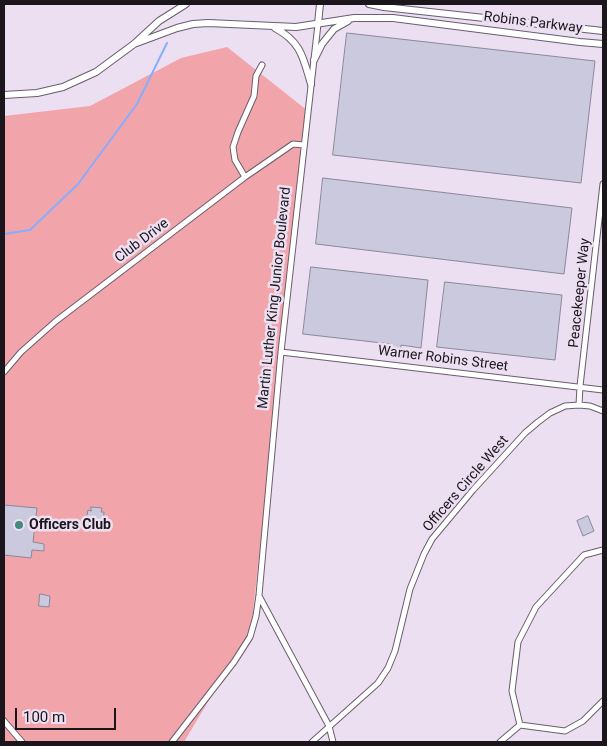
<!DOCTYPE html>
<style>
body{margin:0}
#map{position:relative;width:607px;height:746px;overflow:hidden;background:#ecdff1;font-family:Roboto,sans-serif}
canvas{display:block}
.frame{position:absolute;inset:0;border:5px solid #1b161c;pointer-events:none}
.scale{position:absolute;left:15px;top:708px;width:101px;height:22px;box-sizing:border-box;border:2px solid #1b161c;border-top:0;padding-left:6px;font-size:15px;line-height:18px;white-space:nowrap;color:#1b161c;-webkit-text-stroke:4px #ecdff1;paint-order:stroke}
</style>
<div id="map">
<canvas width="607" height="746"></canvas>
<div class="frame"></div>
<div class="scale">100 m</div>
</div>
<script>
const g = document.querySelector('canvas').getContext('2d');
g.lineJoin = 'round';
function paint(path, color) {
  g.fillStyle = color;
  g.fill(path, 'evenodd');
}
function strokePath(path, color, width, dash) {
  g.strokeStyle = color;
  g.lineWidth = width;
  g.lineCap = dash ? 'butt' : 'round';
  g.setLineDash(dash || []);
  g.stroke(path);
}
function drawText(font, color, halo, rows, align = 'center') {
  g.font = font + ' Roboto,sans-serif';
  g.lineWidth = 5;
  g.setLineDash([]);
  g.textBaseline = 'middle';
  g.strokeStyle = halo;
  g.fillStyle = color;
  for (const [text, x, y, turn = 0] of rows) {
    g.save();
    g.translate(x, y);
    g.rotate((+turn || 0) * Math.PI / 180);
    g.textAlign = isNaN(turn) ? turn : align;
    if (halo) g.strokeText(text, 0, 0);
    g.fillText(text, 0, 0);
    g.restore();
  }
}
const green = new Path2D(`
 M 227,47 L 308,111 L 251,630 L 184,742 L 4,742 L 4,116 L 90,106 L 181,58 Z`);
const stream = new Path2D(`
 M 4,234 L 30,230 L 78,184 L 137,104 L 167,43`);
const building = new Path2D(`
 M 347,33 L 595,61 L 581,183 L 333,155 Z
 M 323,178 L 572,208 L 564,274 L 316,244 Z
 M 311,267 L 428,280 L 421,348 L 401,345 L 400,356 L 390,354 L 391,344 L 303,334 Z
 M 445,282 L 562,295 L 555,360 L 437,347 Z
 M 4,505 L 37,508 L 33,542 L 44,544 L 44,551 L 32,550 L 31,558 L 4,555 Z
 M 91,507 L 102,508 L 101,512 L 104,512 L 103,523 L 100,523 L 99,528 L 88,527 L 89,520 L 86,520 L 88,510 L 91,511 Z
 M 588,516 L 594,531 L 583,536 L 577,521 Z
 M 40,594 L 50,596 L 49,607 L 39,606 Z`);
const minor = new Path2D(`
 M 245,177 L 235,160 L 233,147 L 238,132 L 254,96 L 256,76 L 262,65
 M 281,352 L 603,390
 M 4,372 L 21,352 L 56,321 L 245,177 L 293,144 L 304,145
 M 579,405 L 580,386 L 603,184
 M 259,596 L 329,726 L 333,742
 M 4,721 L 22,742
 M 520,725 L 512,691 L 518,642 L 536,607 L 584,555 L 603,550
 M 172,742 L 234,662 L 250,637 L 256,616 L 259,595 L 281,352 L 318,24
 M 312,742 L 378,683 L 388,668 L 395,651 L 410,589 L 424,554 L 432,539 L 473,490 L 525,433 L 538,422 L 550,413 L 565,406 L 579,405 L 590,406 L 603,411
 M 500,742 L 520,725 L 565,731 L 583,721 L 603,701`);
const tertiary = new Path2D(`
 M 369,4 L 384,7 L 603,31
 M 318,24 L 320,4
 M 275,28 C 301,42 303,57 311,84
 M 134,44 L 177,28 L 193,24 L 208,23 L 296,27 L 354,18 L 393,18 L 580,42 L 603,44
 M 314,60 L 322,44 L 334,29 L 348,21
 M 4,95 L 37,93 L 63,87 L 96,72 L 134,44 L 159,21 L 186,4`);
const markers = [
 [19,525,5,"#44897d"]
];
const streetNames = [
 ["Robins Parkway",533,23,7],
 ["Club Drive",142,241,-37],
 ["Peacekeeper Way",580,293,-84],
 ["Martin Luther King Junior Boulevard",275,298,-84],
 ["Warner Robins Street",443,359,7],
 ["Officers Circle West",466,484,-49]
];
const poiNames = [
 ["Officers Club",29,525]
];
paint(green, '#f2a4ab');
strokePath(stream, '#85aefe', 2);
paint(building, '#cbc9dd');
strokePath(building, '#8a889b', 1);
strokePath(minor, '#695e6d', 7);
strokePath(tertiary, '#695e6d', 8);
strokePath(minor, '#fff', 5);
strokePath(tertiary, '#fff', 6);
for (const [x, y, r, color] of markers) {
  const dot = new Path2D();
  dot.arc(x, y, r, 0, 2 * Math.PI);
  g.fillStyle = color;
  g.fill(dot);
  strokePath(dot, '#ecdff1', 2);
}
drawText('14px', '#1b161c', '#ecdff1', streetNames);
drawText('bold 14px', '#1b161c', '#ecdff1', poiNames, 'left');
</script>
